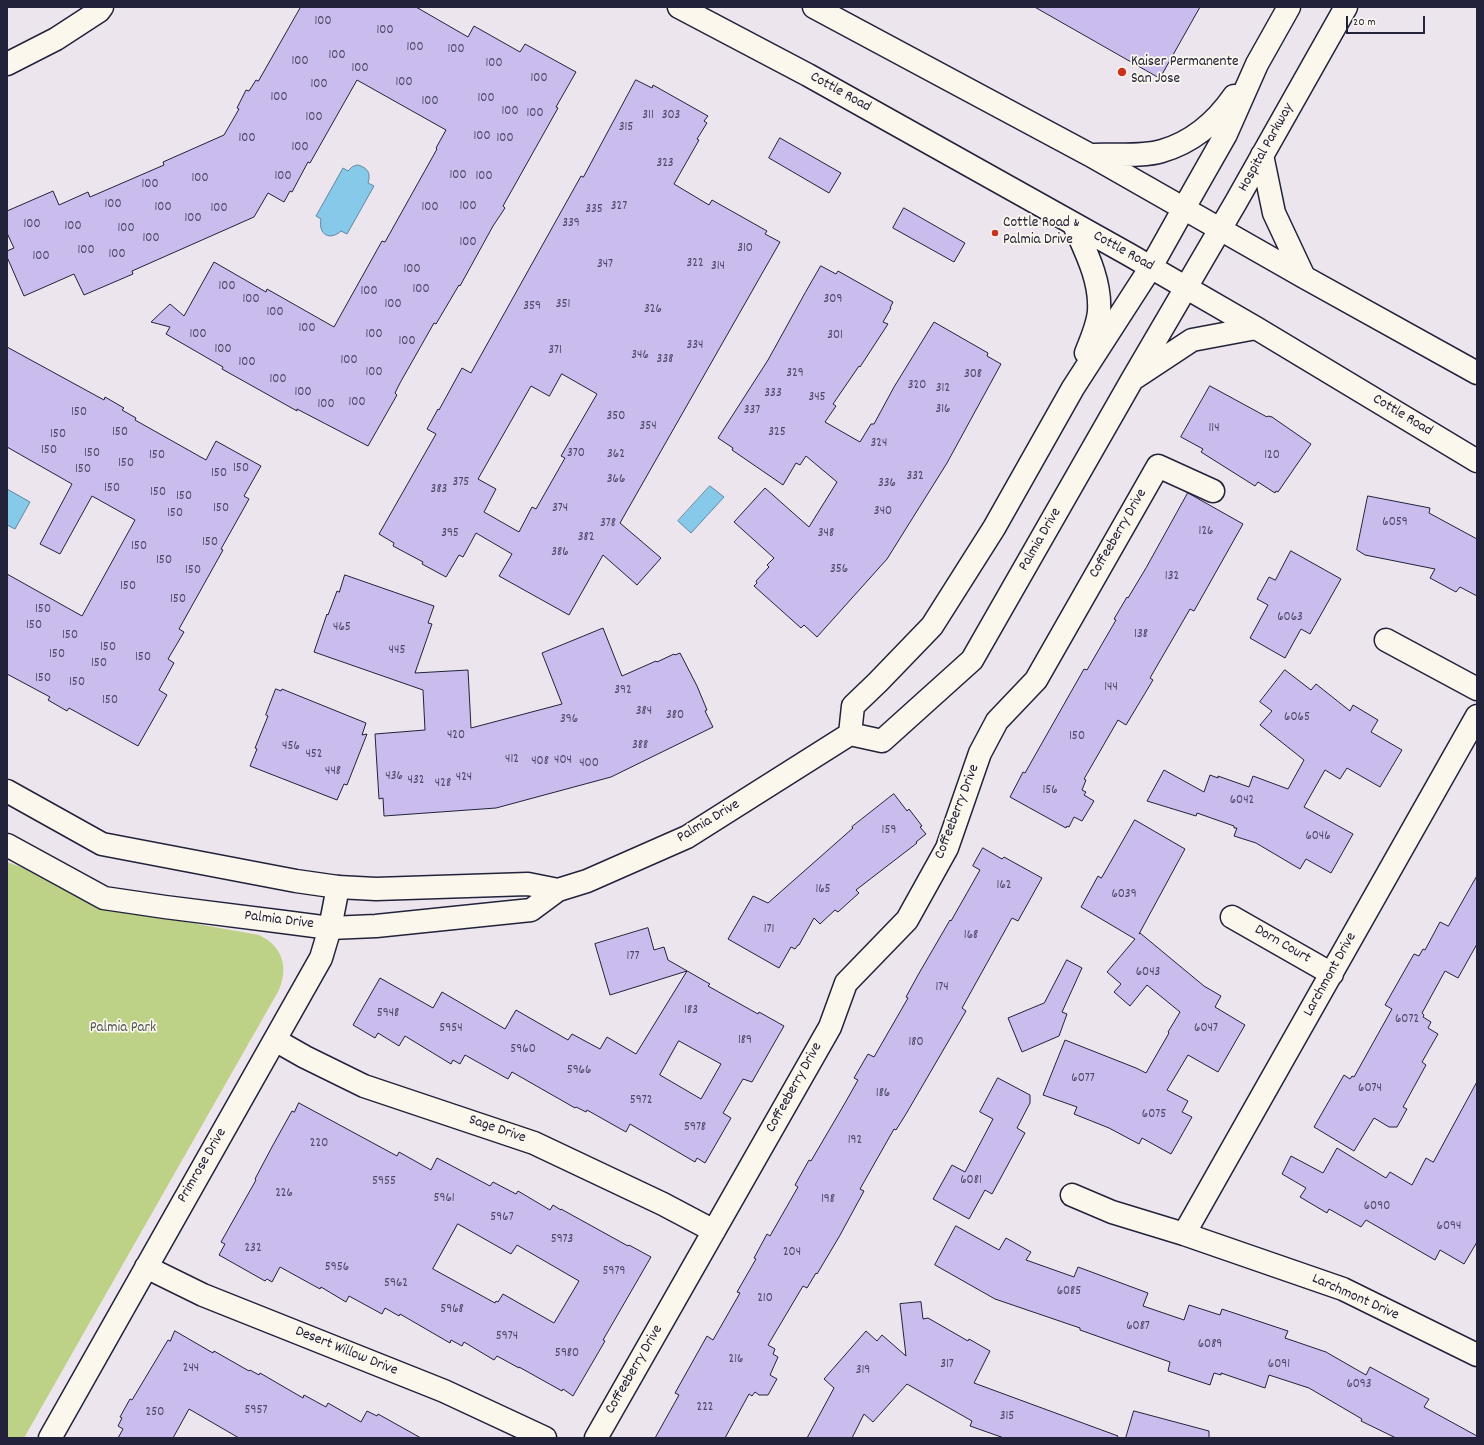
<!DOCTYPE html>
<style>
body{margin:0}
#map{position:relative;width:1484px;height:1445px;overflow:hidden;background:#ede5ed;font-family:Dekko,sans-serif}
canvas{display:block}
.frame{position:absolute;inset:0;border:8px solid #22223b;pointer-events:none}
.scale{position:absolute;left:1346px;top:16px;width:79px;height:18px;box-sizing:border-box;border:2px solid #22223b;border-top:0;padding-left:5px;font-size:12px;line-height:14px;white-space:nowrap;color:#22223b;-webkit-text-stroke:3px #fbf7ec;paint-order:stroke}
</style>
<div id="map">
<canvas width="1484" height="1445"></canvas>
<div class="frame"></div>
<div class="scale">20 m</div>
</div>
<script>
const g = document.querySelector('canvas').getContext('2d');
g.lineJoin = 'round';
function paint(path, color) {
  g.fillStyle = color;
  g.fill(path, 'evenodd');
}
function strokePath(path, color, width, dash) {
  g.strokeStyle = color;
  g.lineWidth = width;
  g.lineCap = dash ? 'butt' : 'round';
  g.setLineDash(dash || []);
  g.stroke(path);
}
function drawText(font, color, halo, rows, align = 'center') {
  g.font = font + ' Dekko,sans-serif';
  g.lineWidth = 3.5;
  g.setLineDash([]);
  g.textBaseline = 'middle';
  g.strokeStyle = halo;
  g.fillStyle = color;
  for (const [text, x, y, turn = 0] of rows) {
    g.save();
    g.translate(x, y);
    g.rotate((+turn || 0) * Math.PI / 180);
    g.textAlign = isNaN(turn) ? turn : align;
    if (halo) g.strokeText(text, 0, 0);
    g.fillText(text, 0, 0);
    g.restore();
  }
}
const green = new Path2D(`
 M 7,862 L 21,867 L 71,894 L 92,903 L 146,915 L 259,935 C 282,946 289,966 279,990 L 24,1438 L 7,1438 Z`);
const water = new Path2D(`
 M 358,165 C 368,168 371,173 368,183 L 374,186 L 347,234 L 341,231 C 330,241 318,235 321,219 L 316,216 L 343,168 L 348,171 L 352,167 Z
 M 710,486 L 724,497 L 691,533 L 678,521 Z
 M 7,489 L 30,502 L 15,529 L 7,525 Z`);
const building = new Path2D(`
 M 301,7 L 416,7 L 468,37 L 474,26 L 520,52 L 525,44 L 576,72 L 556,107 L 558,108 L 503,206 L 505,208 L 493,226 L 460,286 L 459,285 L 436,324 L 434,323 L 400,383 L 395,393 L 397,395 L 368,446 L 297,409 L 297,411 L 222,369 L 223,367 L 166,334 L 170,327 L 151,322 L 170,304 L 184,316 L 214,262 L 266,292 L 267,289 L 334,327 L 382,241 L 385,242 L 437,149 L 436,148 L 446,130 L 357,80 L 310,163 L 308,162 L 292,192 L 290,191 L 284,202 L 268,193 L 254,217 L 132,271 L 133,274 L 84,295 L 74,274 L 24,296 L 7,257 L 7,251 L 14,248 L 7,233 L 7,211 L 53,191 L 59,205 L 88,192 L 90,197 L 164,165 L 163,162 L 224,135 L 239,109 L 237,108 L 246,90 L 249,91 L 256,80 L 258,81 Z
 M 1035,7 L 1200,7 L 1160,78 Z
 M 636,80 L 652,88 L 653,85 L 708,116 L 704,121 L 707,123 L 697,139 L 699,140 L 674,184 L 709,205 L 712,200 L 767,231 L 765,234 L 780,242 L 620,523 L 661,558 L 637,585 L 603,555 L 569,615 L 499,576 L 512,554 L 476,533 L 463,557 L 459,555 L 446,577 L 422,564 L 423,562 L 393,546 L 394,543 L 379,534 L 436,434 L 427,429 L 438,409 L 439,410 L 462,368 L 471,373 L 581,176 L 583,177 ZM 562,374 L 597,394 L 561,456 L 565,458 L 536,509 L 532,507 L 519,532 L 484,512 L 496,489 L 478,479 L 531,386 L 549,396 Z
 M 780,138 L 841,173 L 829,193 L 769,158 Z
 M 904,208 L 965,243 L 954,262 L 893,228 Z
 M 821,266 L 836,274 L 838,271 L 893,302 L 890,308 L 891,308 L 883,322 L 888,324 L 860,367 L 859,366 L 833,404 L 836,406 L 825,422 L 860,442 L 871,424 L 874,424 L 894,387 L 934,322 L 988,353 L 987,356 L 1001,364 L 947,463 L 887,559 L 817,637 L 804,625 L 801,628 L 754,586 L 757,583 L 756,581 L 769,567 L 767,565 L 774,558 L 734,522 L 765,488 L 809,527 L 837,482 L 806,456 L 800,465 L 796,463 L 783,485 L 732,450 L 733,448 L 718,438 L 768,360 L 805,293 Z
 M 7,347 L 104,400 L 105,397 L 124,408 L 122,410 L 136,418 L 135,420 L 206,460 L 216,441 L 261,466 L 244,496 L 249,499 L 221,549 L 223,550 L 179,629 L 184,632 L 168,659 L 174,663 L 159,690 L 167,695 L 138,746 L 69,708 L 67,711 L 48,700 L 50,697 L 7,674 L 7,574 L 82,616 L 135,520 L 92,496 L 60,554 L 40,544 L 72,484 L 7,447 Z
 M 1210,386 L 1267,417 L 1268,416 L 1272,417 L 1311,444 L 1278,492 L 1276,491 L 1275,493 L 1258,482 L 1255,486 L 1201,452 L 1203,449 L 1181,437 Z
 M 1188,493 L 1243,524 L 1194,611 L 1190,609 L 1150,678 L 1153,680 L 1126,725 L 1118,720 L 1084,779 L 1086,780 L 1082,790 L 1086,792 L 1084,795 L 1094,801 L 1082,821 L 1074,817 L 1069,827 L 1067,826 L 1066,828 L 1010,797 L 1023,772 L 1025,773 L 1084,669 L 1087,670 L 1116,620 L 1114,619 L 1127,597 L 1128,598 L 1146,568 Z
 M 1368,496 L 1430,508 L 1429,513 L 1477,539 L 1477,596 L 1460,587 L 1456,592 L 1430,578 L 1435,569 L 1365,555 L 1357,550 Z
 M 1291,551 L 1341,579 L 1310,634 L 1301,629 L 1285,658 L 1250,638 L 1268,605 L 1257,599 L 1269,577 L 1275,580 Z
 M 345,575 L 434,606 L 428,623 L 432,624 L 415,673 L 468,670 L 471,728 L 562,704 L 542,653 L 603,628 L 622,676 L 656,661 L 657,662 L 674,654 L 675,655 L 680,653 L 697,686 L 707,710 L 705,711 L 713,727 L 611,777 L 496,808 L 384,816 L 383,798 L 379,799 L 375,734 L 425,730 L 423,690 L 314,652 L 327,614 L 328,615 L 337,591 L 339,592 Z
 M 1285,670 L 1311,690 L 1316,684 L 1350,711 L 1353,705 L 1378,720 L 1371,732 L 1402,750 L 1380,787 L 1347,768 L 1340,779 L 1325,770 L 1304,807 L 1353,834 L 1331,873 L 1306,859 L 1300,869 L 1256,843 L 1234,836 L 1237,828 L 1234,828 L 1234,826 L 1197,813 L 1196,816 L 1147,801 L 1164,770 L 1204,792 L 1210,775 L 1218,778 L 1218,776 L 1249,787 L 1253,776 L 1288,789 L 1304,760 L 1260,725 L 1272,711 L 1260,702 Z
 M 276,689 L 281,691 L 282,689 L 366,723 L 362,735 L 367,734 L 347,785 L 344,784 L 337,800 L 250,766 L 257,749 L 255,748 L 268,716 L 266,715 Z
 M 894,794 L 907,811 L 909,809 L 922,826 L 920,827 L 926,834 L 916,842 L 917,843 L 856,890 L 859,893 L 838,912 L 835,910 L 820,924 L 814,918 L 799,945 L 798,945 L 795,949 L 791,947 L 779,968 L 728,939 L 753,896 L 768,903 L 853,828 L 852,827 Z
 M 1135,820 L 1185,849 L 1139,934 L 1140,933 L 1204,986 L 1221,996 L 1215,1007 L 1245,1025 L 1218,1072 L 1188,1055 L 1167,1090 L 1188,1101 L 1182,1112 L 1192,1117 L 1171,1154 L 1142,1138 L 1139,1144 L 1109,1128 L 1074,1114 L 1077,1107 L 1043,1095 L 1065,1040 L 1136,1068 L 1146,1073 L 1169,1033 L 1168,1032 L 1180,1012 L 1147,985 L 1130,1006 L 1114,992 L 1121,984 L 1107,972 L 1135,939 L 1081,907 L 1098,876 L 1101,878 Z
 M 983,848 L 1002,859 L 1004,857 L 1042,878 L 1018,921 L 1012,918 L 962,1008 L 966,1011 L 906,1114 L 896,1130 L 894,1129 L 860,1189 L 864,1191 L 839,1237 L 817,1274 L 816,1273 L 807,1288 L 803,1286 L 768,1345 L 775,1349 L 773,1354 L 778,1357 L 770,1375 L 777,1379 L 768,1395 L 759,1395 L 755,1392 L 752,1396 L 749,1394 L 725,1438 L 655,1438 L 679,1395 L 675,1393 L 707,1336 L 713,1340 L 740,1293 L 737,1292 L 756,1259 L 754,1258 L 767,1234 L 770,1236 L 798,1187 L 795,1185 L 809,1160 L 811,1161 L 845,1103 L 858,1080 L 854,1078 L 868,1054 L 874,1057 L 908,998 L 906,997 L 918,975 L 950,920 L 951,921 L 980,870 L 973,866 Z
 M 1477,876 L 1477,944 L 1458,978 L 1445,971 L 1422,1013 L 1424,1015 L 1423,1017 L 1431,1022 L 1428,1028 L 1438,1034 L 1422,1062 L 1426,1065 L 1403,1107 L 1407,1109 L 1397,1127 L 1389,1127 L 1374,1118 L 1354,1151 L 1314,1127 L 1344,1075 L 1350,1079 L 1352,1076 L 1354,1077 L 1392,1009 L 1385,1005 L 1414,954 L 1419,956 L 1423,949 L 1425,950 L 1440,922 L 1448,926 Z
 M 648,928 L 654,950 L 664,947 L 668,960 L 710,984 L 708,986 L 758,1014 L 759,1012 L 784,1026 L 752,1082 L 743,1079 L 723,1113 L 731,1118 L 705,1163 L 697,1158 L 695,1162 L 630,1124 L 626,1132 L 587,1110 L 586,1112 L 576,1107 L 575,1108 L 512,1072 L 508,1079 L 465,1055 L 460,1064 L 453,1060 L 451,1064 L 405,1036 L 399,1046 L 378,1033 L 375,1038 L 353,1025 L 380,978 L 433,1008 L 442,992 L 505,1029 L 516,1010 L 568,1040 L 572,1034 L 600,1049 L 607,1037 L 636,1054 L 687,971 L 610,995 L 595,944 ZM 679,1041 L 721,1064 L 701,1099 L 660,1075 Z
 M 1067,960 L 1082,968 L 1062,1012 L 1067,1014 L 1059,1036 L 1022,1052 L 1008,1018 L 1044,1003 Z
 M 998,1078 L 1030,1095 L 1030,1103 L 1017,1128 L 1025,1133 L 992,1194 L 985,1190 L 969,1219 L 933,1199 L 952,1165 L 965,1172 L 993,1119 L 980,1112 Z
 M 1477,1082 L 1477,1242 L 1464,1264 L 1440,1250 L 1435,1260 L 1366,1220 L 1361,1227 L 1329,1209 L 1327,1213 L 1300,1197 L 1306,1188 L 1282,1174 L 1291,1156 L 1323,1173 L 1337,1148 L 1386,1178 L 1390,1172 L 1412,1185 L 1426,1158 L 1433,1162 Z
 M 299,1103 L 397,1156 L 399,1152 L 431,1170 L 437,1158 L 490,1186 L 493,1182 L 516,1194 L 518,1191 L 550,1210 L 553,1205 L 561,1210 L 561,1209 L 628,1246 L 629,1245 L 651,1257 L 603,1340 L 605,1341 L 573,1396 L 563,1389 L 562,1391 L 519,1367 L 519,1368 L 497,1356 L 494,1360 L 464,1342 L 462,1346 L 451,1340 L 450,1343 L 400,1314 L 399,1316 L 385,1308 L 382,1314 L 349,1296 L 346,1302 L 321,1287 L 320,1289 L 280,1267 L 272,1282 L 267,1279 L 265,1281 L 219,1255 L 225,1244 L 221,1242 L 256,1180 L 255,1179 L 273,1145 L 292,1111 L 294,1112 ZM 458,1224 L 511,1254 L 517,1245 L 579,1281 L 554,1323 L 503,1294 L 498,1302 L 496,1301 L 495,1303 L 433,1269 Z
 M 956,1226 L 999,1250 L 1006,1238 L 1031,1252 L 1026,1260 L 1074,1277 L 1078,1267 L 1148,1293 L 1143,1306 L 1184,1320 L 1189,1305 L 1220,1315 L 1222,1309 L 1288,1331 L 1285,1338 L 1326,1352 L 1366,1375 L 1370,1367 L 1429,1399 L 1424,1407 L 1477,1436 L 1477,1438 L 1396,1438 L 1361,1421 L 1362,1419 L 1309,1388 L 1269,1375 L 1265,1388 L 1221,1373 L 1221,1375 L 1214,1373 L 1210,1385 L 1168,1371 L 1170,1362 L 1080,1330 L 1080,1328 L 995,1299 L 935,1265 Z
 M 921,1302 L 923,1319 L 928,1318 L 968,1341 L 969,1339 L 990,1351 L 974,1383 L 1118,1436 L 1117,1438 L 1004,1438 L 970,1426 L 972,1421 L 907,1384 L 873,1422 L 864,1414 L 852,1438 L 807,1438 L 834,1388 L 824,1379 L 866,1331 L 877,1341 L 882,1335 L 906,1356 L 900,1304 Z
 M 175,1331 L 213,1353 L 214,1351 L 249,1371 L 250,1370 L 259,1375 L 260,1373 L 303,1398 L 304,1395 L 326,1407 L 328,1403 L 361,1422 L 367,1411 L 377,1416 L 378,1414 L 421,1438 L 239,1438 L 189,1409 L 173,1438 L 118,1438 L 123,1429 L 118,1426 L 122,1418 L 120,1417 L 130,1399 L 132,1400 L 168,1340 L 170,1341 Z
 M 1134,1411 L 1209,1431 L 1209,1438 L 1126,1438 Z`);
const street = new Path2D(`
 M 1386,640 L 1477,689
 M 1232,917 L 1332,974
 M 275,1040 L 305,1057 L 364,1086 L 534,1143 L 663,1204 L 714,1231
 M 1072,1195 L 1112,1212 L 1184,1234 L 1343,1289 L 1477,1355
 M 1184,1234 L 1477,716
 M 146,1267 L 203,1295 L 444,1391 L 545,1438
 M 50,1438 L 321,958 L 330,928 L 338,887
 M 596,1438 L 830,1027 L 846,983 L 907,920 L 947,848 L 980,753 L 997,721 L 1036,680 L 1158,466 L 1213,491`);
const secondary = new Path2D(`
 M 679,7 L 808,75 L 1128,254 L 1256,328 L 1477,461
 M 814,7 L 1090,155 L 1304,277 L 1477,373
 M 1091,155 C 1112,154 1143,157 1162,151 C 1193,142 1216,122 1234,96
 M 1262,155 L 1274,213 L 1304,277
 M 1074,225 C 1086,252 1101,281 1099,311 C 1098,325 1091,340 1086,353
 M 1136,377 L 1192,340 L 1256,328
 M 850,734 L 853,706 L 878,682 L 932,626 L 994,528 L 1073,388 L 1151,267 L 1184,208 L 1226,134 L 1257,64 L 1289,7
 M 7,791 L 102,844 L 296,881 L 338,887 L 376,889 L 528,884 L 558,890
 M 7,845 L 104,898 L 165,907 L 284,922 L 330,928 L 376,926 L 531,910 L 558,890 L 587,881 L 687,837 L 850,734 L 882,741 L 972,660 L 1132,380 L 1236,202 L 1346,7`);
const highway = new Path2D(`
 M 7,64 L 56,39 L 99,11 L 102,7`);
const markers = [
 [1122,72,5,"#c8321e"],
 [995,233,4,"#c8321e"]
];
const numberNames = [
 ["100",323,22],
 ["100",385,31],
 ["100",415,48],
 ["100",456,50],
 ["100",337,56],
 ["100",300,62],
 ["100",494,64],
 ["100",360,69],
 ["100",539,79],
 ["100",404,83],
 ["100",319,85],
 ["100",279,98],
 ["100",486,99],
 ["100",430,102],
 ["100",510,112],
 ["100",535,114],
 ["311",648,116],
 ["303",671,116],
 ["100",314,118],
 ["315",626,128],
 ["100",482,137],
 ["100",247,139],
 ["100",505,139],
 ["100",300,148],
 ["323",665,164],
 ["100",458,176],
 ["100",283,177],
 ["100",484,177],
 ["100",200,179],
 ["100",150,185],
 ["100",113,205],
 ["100",468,207],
 ["327",619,207],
 ["100",163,208],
 ["100",430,208],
 ["100",219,209],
 ["335",594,210],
 ["100",193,219],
 ["339",571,224],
 ["100",32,225],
 ["100",73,227],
 ["100",126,229],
 ["100",151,239],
 ["100",468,243],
 ["310",745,249],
 ["100",86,251],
 ["100",117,255],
 ["100",41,257],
 ["322",695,264],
 ["347",605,265],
 ["314",718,267],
 ["100",412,270],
 ["100",227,287],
 ["100",421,290],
 ["100",369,292],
 ["100",251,300],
 ["309",833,300],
 ["100",393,305],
 ["351",563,305],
 ["359",532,307],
 ["326",653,310],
 ["100",275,313],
 ["100",307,329],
 ["100",198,335],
 ["100",374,335],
 ["301",835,336],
 ["100",407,342],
 ["334",695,346],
 ["100",223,350],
 ["371",555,351],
 ["346",640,356],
 ["338",665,360],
 ["100",349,361],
 ["100",247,363],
 ["100",374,373],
 ["329",795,374],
 ["308",973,375],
 ["100",278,380],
 ["320",917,386],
 ["312",943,389],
 ["100",303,393],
 ["333",773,394],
 ["345",817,398],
 ["100",357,403],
 ["100",326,405],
 ["316",943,410],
 ["337",752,411],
 ["150",79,413],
 ["350",616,417],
 ["354",648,427],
 ["114",1214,429],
 ["150",120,433],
 ["325",777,433],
 ["150",58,435],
 ["324",879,444],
 ["150",49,451],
 ["150",92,454],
 ["370",576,454],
 ["362",616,455],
 ["150",157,456],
 ["120",1272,456],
 ["150",126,464],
 ["150",241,469],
 ["150",83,470],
 ["150",219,474],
 ["332",915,477],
 ["366",616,480],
 ["375",461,483],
 ["336",887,484],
 ["150",112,489],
 ["383",439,490],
 ["150",158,493],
 ["150",184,497],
 ["150",221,509],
 ["374",560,509],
 ["340",883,512],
 ["150",175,514],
 ["6059",1395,523],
 ["378",608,524],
 ["126",1206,532],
 ["395",450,534],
 ["348",826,534],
 ["382",586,538],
 ["150",210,543],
 ["150",139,547],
 ["386",560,553],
 ["150",164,561],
 ["356",839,570],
 ["150",193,571],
 ["132",1172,577],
 ["150",128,587],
 ["150",178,600],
 ["150",43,610],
 ["6063",1290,618],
 ["150",34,626],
 ["465",342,628],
 ["138",1141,635],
 ["150",70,636],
 ["150",108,648],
 ["445",397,651],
 ["150",57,655],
 ["150",143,658],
 ["150",99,664],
 ["150",43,679],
 ["150",77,683],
 ["144",1111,688],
 ["392",623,691],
 ["150",110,701],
 ["384",644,712],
 ["380",675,716],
 ["6065",1297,718],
 ["396",569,720],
 ["420",456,736],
 ["150",1077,737],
 ["388",640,746],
 ["456",291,747],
 ["452",314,755],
 ["412",512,760],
 ["404",563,761],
 ["408",540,762],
 ["400",589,764],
 ["448",333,772],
 ["436",394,777],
 ["424",464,778],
 ["432",416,781],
 ["428",443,784],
 ["156",1050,791],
 ["6042",1242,801],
 ["159",889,831],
 ["6046",1318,837],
 ["162",1004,886],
 ["165",823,890],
 ["6039",1124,895],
 ["171",769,930],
 ["168",971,936],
 ["177",633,957],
 ["6043",1148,973],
 ["174",942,988],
 ["183",691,1011],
 ["5948",388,1014],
 ["6072",1407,1020],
 ["5954",451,1029],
 ["6047",1206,1029],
 ["189",745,1041],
 ["180",916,1043],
 ["5960",523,1050],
 ["5966",579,1071],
 ["6077",1083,1079],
 ["6074",1370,1089],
 ["186",883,1094],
 ["5972",641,1101],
 ["6075",1154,1115],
 ["5978",695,1128],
 ["192",855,1141],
 ["220",319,1144],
 ["6081",971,1181],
 ["5955",384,1182],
 ["226",284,1194],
 ["5961",444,1199],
 ["198",828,1200],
 ["6090",1377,1207],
 ["5967",502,1218],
 ["6094",1449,1227],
 ["5973",562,1240],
 ["232",253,1249],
 ["204",792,1253],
 ["5956",337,1268],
 ["5979",614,1272],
 ["5962",396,1284],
 ["6085",1069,1292],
 ["210",765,1299],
 ["5968",452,1310],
 ["6087",1138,1327],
 ["5974",507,1337],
 ["6089",1210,1345],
 ["5980",567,1354],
 ["216",736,1360],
 ["317",947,1365],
 ["6091",1279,1365],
 ["244",191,1369],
 ["319",863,1371],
 ["6093",1359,1385],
 ["222",705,1408],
 ["5957",256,1411],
 ["250",155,1413],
 ["315",1007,1417]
];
const poiNames = [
 ["Kaiser Permanente",1131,63],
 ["San Jose",1131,80],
 ["Cottle Road &",1003,224],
 ["Palmia Drive",1003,241]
];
const streetNames = [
 ["Cottle Road",840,93,29],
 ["Hospital Parkway",1267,148,-61],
 ["Cottle Road",1123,252,29],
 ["Cottle Road",1402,416,31],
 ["Coffeeberry Drive",1119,534,-60],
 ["Palmia Drive",1041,540,-60],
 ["Coffeeberry Drive",958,812,-69],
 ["Palmia Drive",709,822,-31],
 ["Palmia Drive",279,921,7],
 ["Dorn Court",1282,945,30],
 ["Larchmont Drive",1331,975,-61],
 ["Coffeeberry Drive",795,1088,-61],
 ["Sage Drive",497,1130,19],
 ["Primrose Drive",203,1166,-60],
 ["Larchmont Drive",1355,1298,24],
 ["Desert Willow Drive",346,1352,22],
 ["Coffeeberry Drive",635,1370,-60]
];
const parkNames = [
 ["Palmia Park",123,1029]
];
paint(green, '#bed287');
paint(water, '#87c9e8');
strokePath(water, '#5f86a3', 1);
paint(building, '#cbbcee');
strokePath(building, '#22223b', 1);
strokePath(street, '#22223b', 25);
strokePath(secondary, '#22223b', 25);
strokePath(highway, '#22223b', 25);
strokePath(street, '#fbf7ec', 22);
strokePath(secondary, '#fbf7ec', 22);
strokePath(highway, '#fbf7ec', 22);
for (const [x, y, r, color] of markers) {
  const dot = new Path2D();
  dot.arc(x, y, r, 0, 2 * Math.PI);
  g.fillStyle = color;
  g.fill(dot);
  strokePath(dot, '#fbf7ec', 1.5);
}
drawText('13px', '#4c4868', null, numberNames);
drawText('15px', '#22223b', '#fbf7ec', poiNames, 'left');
drawText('15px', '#22223b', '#fbf7ec', streetNames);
drawText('15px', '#515752', '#fbf7ec', parkNames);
</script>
